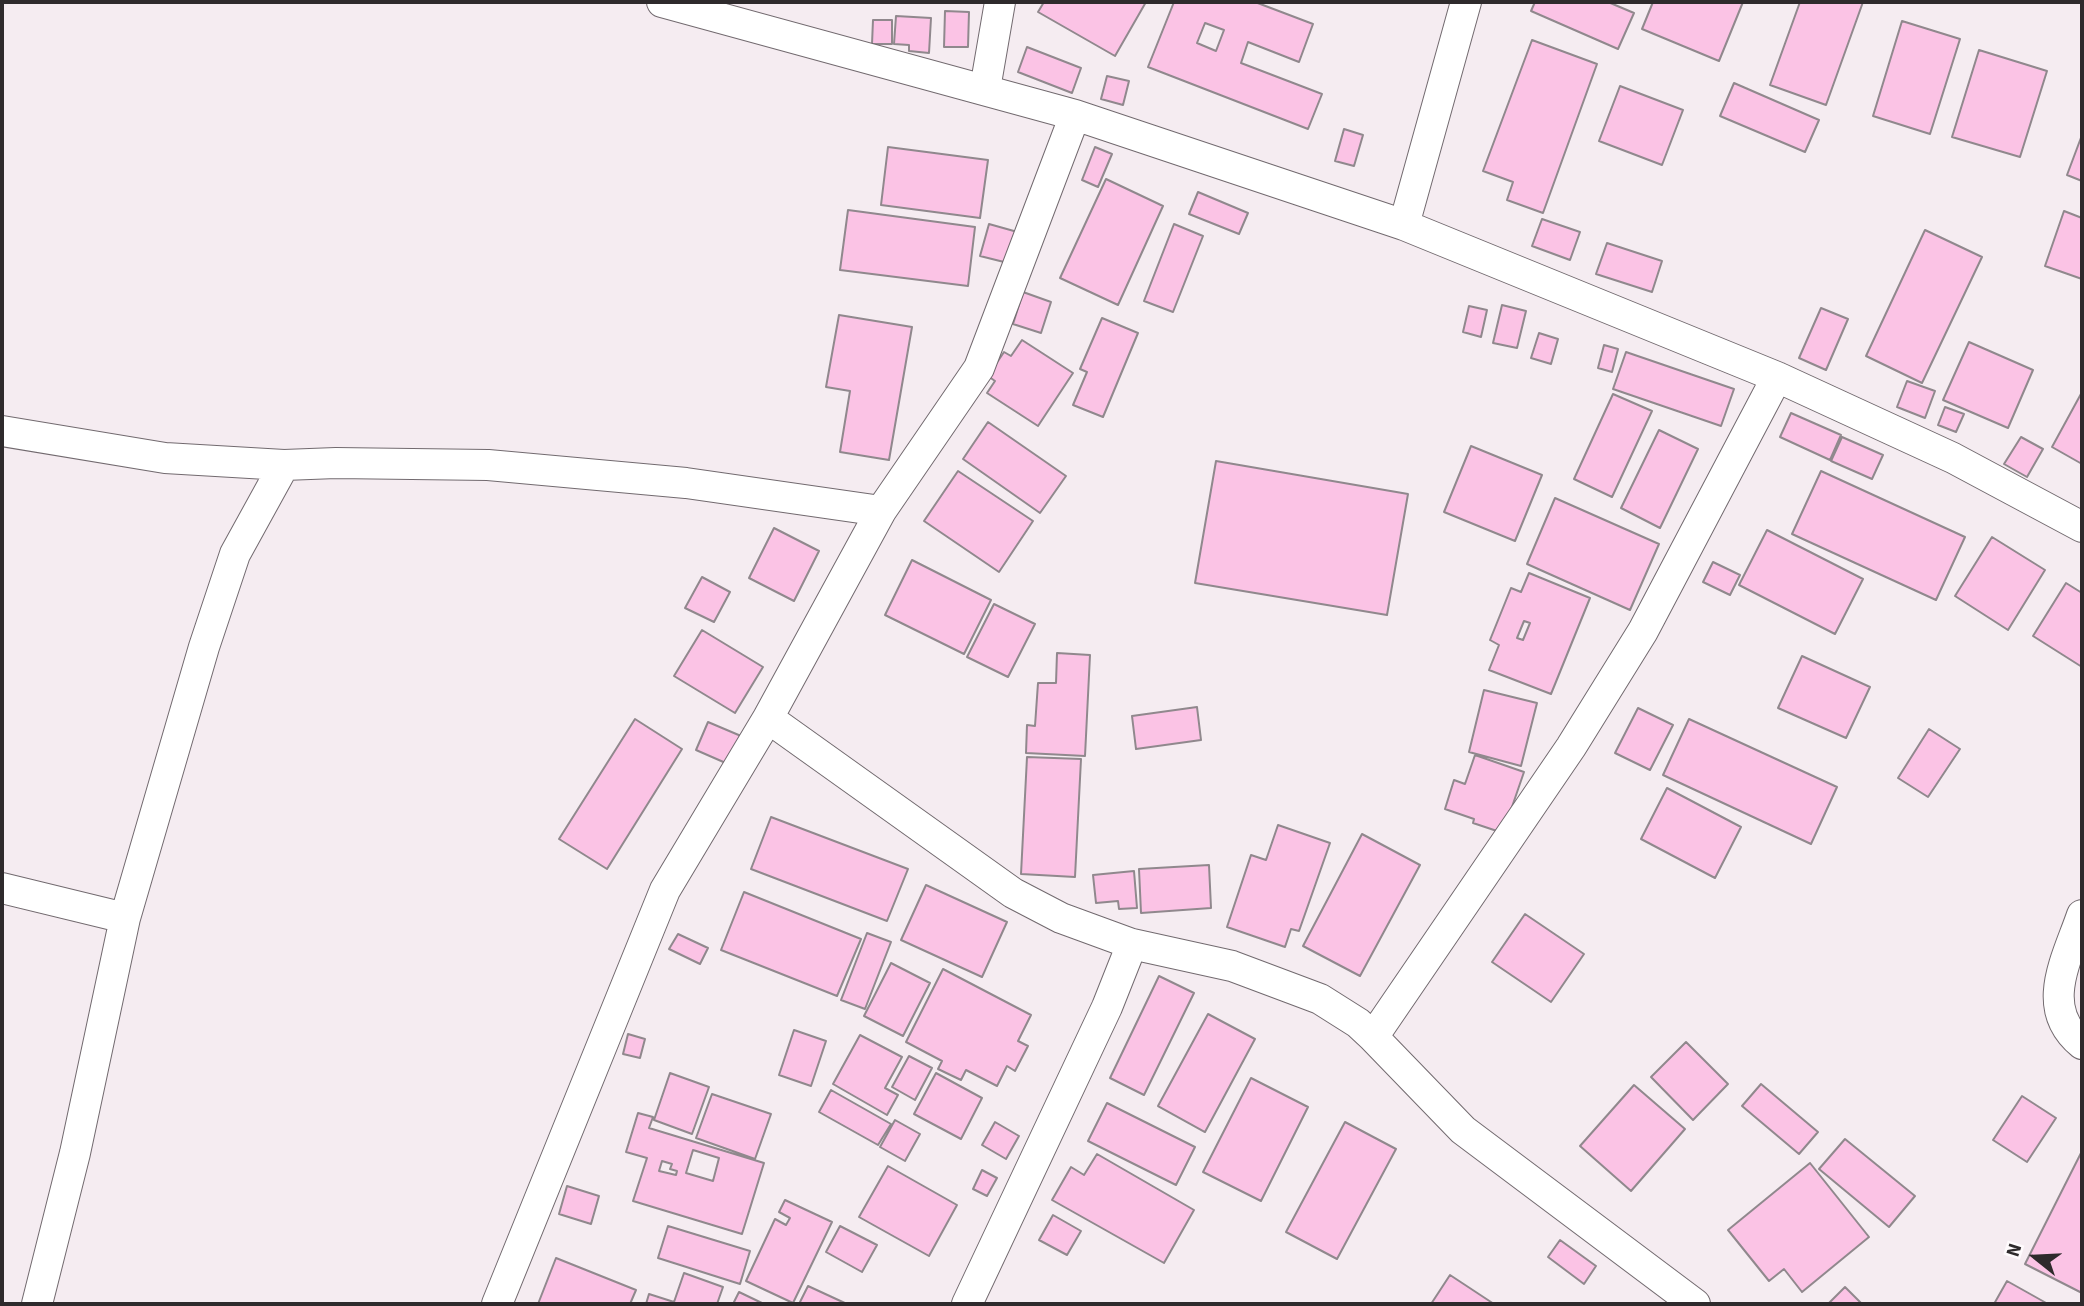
<!DOCTYPE html>
<style>
body{margin:0}
#map{position:relative;width:2084px;height:1306px;overflow:hidden;background:#f5ecf1;font-family:"Source Sans 3",sans-serif}
canvas{display:block}
.frame{position:absolute;inset:0;border:4px solid #2e2a2c;pointer-events:none}
.north{position:absolute;left:2000px;top:1222px;width:70px;height:70px;-webkit-text-stroke:5px #fffbfd;paint-order:stroke;rotate:288deg;font-size:19px;font-weight:700;line-height:28px;text-align:center;color:#2e2a2c}
.north::after{content:'';display:block;margin:auto;width:24px;height:32px;background:#2e2a2c;clip-path:polygon(50% 0,100% 100%,50% 72%,0 100%)}
</style>
<div id="map">
<canvas width="2084" height="1306"></canvas>
<div class="frame"></div>
<div class="north">N</div>
</div>
<script>
const g = document.querySelector('canvas').getContext('2d');
g.lineJoin = 'round';
function paint(path, color) {
  g.fillStyle = color;
  g.fill(path, 'evenodd');
}
function strokePath(path, color, width, dash) {
  g.strokeStyle = color;
  g.lineWidth = width;
  g.lineCap = dash ? 'butt' : 'round';
  g.setLineDash(dash || []);
  g.stroke(path);
}
const building = new Path2D(`
 M 1044,2 L 1146,2 L 1115,56 L 1038,12 Z
 M 1174,2 L 1255,2 L 1313,24 L 1299,62 L 1248,42 L 1241,63 L 1322,94 L 1308,129 L 1148,67 ZM 1205,23 L 1224,30 L 1216,51 L 1197,43 Z
 M 1535,2 L 1608,2 L 1634,13 L 1618,49 L 1531,11 Z
 M 1653,2 L 1743,2 L 1719,61 L 1642,29 Z
 M 1800,2 L 1863,2 L 1826,105 L 1770,85 Z
 M 945,11 L 969,12 L 968,47 L 944,47 Z
 M 896,16 L 931,18 L 929,53 L 909,51 L 909,45 L 894,44 Z
 M 873,20 L 892,20 L 892,44 L 872,44 Z
 M 1902,21 L 1960,39 L 1930,134 L 1873,116 Z
 M 1532,40 L 1597,64 L 1543,213 L 1507,200 L 1513,182 L 1483,171 Z
 M 1027,47 L 1081,68 L 1072,93 L 1018,72 Z
 M 1979,50 L 2047,71 L 2020,157 L 1952,137 Z
 M 1107,76 L 1129,81 L 1123,105 L 1101,99 Z
 M 1734,83 L 1819,120 L 1805,152 L 1720,116 Z
 M 1620,86 L 1683,110 L 1662,165 L 1599,141 Z
 M 1344,129 L 1363,135 L 1354,166 L 1335,161 Z
 M 2082,135 L 2082,181 L 2067,175 Z
 M 888,147 L 988,160 L 980,218 L 881,205 Z
 M 1095,147 L 1112,154 L 1098,187 L 1082,180 Z
 M 1106,179 L 1163,206 L 1118,305 L 1060,278 Z
 M 1198,192 L 1248,213 L 1239,234 L 1189,214 Z
 M 848,210 L 975,227 L 968,286 L 840,270 Z
 M 2064,211 L 2082,218 L 2082,279 L 2045,266 Z
 M 1542,219 L 1580,232 L 1570,260 L 1532,246 Z
 M 989,224 L 1021,233 L 1012,264 L 980,256 Z
 M 1174,224 L 1203,236 L 1173,312 L 1144,301 Z
 M 1925,230 L 1982,257 L 1922,383 L 1866,356 Z
 M 1607,243 L 1662,261 L 1652,292 L 1596,274 Z
 M 1023,292 L 1051,302 L 1041,333 L 1013,324 Z
 M 1502,305 L 1526,311 L 1517,348 L 1493,343 Z
 M 1469,306 L 1487,310 L 1481,337 L 1463,332 Z
 M 1821,308 L 1848,319 L 1826,370 L 1799,358 Z
 M 839,315 L 912,327 L 889,460 L 840,452 L 850,391 L 826,387 Z
 M 1102,318 L 1138,333 L 1103,417 L 1073,405 L 1087,372 L 1080,369 Z
 M 1539,333 L 1558,339 L 1551,364 L 1531,358 Z
 M 1022,340 L 1073,373 L 1038,426 L 987,393 L 995,381 L 988,376 L 1004,352 L 1011,356 Z
 M 1969,342 L 2033,370 L 2008,428 L 1943,400 Z
 M 1604,345 L 1618,349 L 1612,372 L 1598,368 Z
 M 1626,352 L 1734,389 L 1721,426 L 1613,389 Z
 M 1907,381 L 1935,391 L 1925,418 L 1897,407 Z
 M 2082,392 L 2082,464 L 2052,447 Z
 M 1613,394 L 1652,411 L 1612,497 L 1574,479 Z
 M 1945,407 L 1964,414 L 1956,432 L 1938,425 Z
 M 1791,413 L 1841,435 L 1830,460 L 1780,437 Z
 M 988,422 L 1066,476 L 1040,513 L 963,459 Z
 M 1659,430 L 1698,449 L 1660,528 L 1621,508 Z
 M 1842,437 L 1883,455 L 1872,479 L 1831,461 Z
 M 2021,437 L 2043,449 L 2027,477 L 2004,464 Z
 M 1471,446 L 1542,475 L 1515,541 L 1444,512 Z
 M 1216,461 L 1408,494 L 1387,615 L 1195,583 Z
 M 958,471 L 1033,521 L 999,572 L 924,521 Z
 M 1821,471 L 1965,537 L 1936,600 L 1792,534 Z
 M 1555,498 L 1659,544 L 1630,610 L 1527,564 Z
 M 774,528 L 819,551 L 794,601 L 749,578 Z
 M 1767,530 L 1863,579 L 1835,634 L 1739,585 Z
 M 1992,537 L 2045,570 L 2008,630 L 1955,596 Z
 M 912,560 L 991,600 L 964,654 L 885,615 Z
 M 1713,562 L 1740,575 L 1730,595 L 1703,582 Z
 M 1529,573 L 1590,598 L 1551,694 L 1489,670 L 1499,645 L 1490,640 L 1511,588 L 1521,592 ZM 1524,621 L 1530,623 L 1523,640 L 1517,638 Z
 M 702,577 L 730,592 L 714,622 L 685,608 Z
 M 2066,583 L 2082,593 L 2082,667 L 2033,636 Z
 M 994,604 L 1035,624 L 1008,677 L 967,657 Z
 M 702,630 L 763,667 L 735,713 L 674,676 Z
 M 1057,653 L 1090,655 L 1085,756 L 1026,753 L 1027,725 L 1035,726 L 1038,683 L 1056,683 Z
 M 1802,656 L 1870,687 L 1846,738 L 1778,708 Z
 M 1484,690 L 1537,703 L 1521,766 L 1469,752 Z
 M 1197,707 L 1201,740 L 1136,749 L 1132,716 Z
 M 1638,708 L 1673,725 L 1650,770 L 1615,753 Z
 M 635,719 L 682,749 L 607,869 L 559,839 Z
 M 1689,719 L 1837,787 L 1811,844 L 1663,775 Z
 M 708,722 L 741,736 L 728,764 L 696,750 Z
 M 1929,729 L 1960,749 L 1928,797 L 1898,778 Z
 M 1475,755 L 1524,772 L 1503,833 L 1473,823 L 1474,819 L 1445,809 L 1454,780 L 1465,784 Z
 M 1027,757 L 1081,759 L 1075,877 L 1021,874 Z
 M 1667,788 L 1741,827 L 1715,878 L 1641,839 Z
 M 771,817 L 908,869 L 887,921 L 751,869 Z
 M 1278,825 L 1330,843 L 1299,931 L 1291,929 L 1285,947 L 1227,927 L 1251,855 L 1266,860 Z
 M 1362,834 L 1420,865 L 1360,976 L 1303,946 Z
 M 1209,865 L 1211,908 L 1141,913 L 1139,869 Z
 M 1134,871 L 1137,908 L 1119,909 L 1118,901 L 1096,903 L 1093,875 Z
 M 926,885 L 1007,922 L 982,977 L 901,940 Z
 M 744,892 L 861,939 L 837,996 L 721,950 Z
 M 1525,914 L 1584,954 L 1551,1002 L 1492,962 Z
 M 867,933 L 891,942 L 865,1009 L 841,1000 Z
 M 678,934 L 708,948 L 700,964 L 669,949 Z
 M 891,963 L 930,983 L 903,1036 L 864,1016 Z
 M 943,969 L 1031,1015 L 1018,1041 L 1028,1046 L 1015,1071 L 1007,1066 L 997,1086 L 966,1070 L 961,1080 L 938,1069 L 942,1061 L 906,1042 Z
 M 1159,976 L 1194,993 L 1144,1095 L 1110,1078 Z
 M 1208,1014 L 1255,1039 L 1205,1132 L 1158,1106 Z
 M 794,1030 L 826,1041 L 811,1086 L 779,1075 Z
 M 628,1034 L 645,1039 L 640,1058 L 623,1054 Z
 M 860,1035 L 902,1057 L 885,1088 L 898,1095 L 887,1115 L 833,1084 Z
 M 1686,1042 L 1728,1084 L 1693,1120 L 1651,1077 Z
 M 909,1056 L 932,1068 L 915,1100 L 892,1087 Z
 M 670,1073 L 709,1087 L 692,1134 L 654,1120 Z
 M 936,1073 L 982,1098 L 961,1139 L 914,1114 Z
 M 1251,1078 L 1308,1107 L 1261,1201 L 1203,1172 Z
 M 1761,1084 L 1818,1132 L 1799,1154 L 1742,1106 Z
 M 1634,1085 L 1685,1129 L 1631,1191 L 1580,1146 Z
 M 831,1090 L 891,1124 L 878,1145 L 819,1112 Z
 M 712,1094 L 771,1114 L 755,1159 L 696,1138 Z
 M 2022,1096 L 2056,1118 L 2027,1162 L 1993,1140 Z
 M 1107,1103 L 1195,1147 L 1176,1185 L 1088,1141 Z
 M 638,1113 L 653,1117 L 649,1128 L 764,1163 L 742,1234 L 633,1201 L 647,1158 L 626,1152 ZM 693,1150 L 719,1158 L 713,1181 L 686,1173 ZM 662,1161 L 672,1164 L 670,1169 L 677,1171 L 676,1175 L 659,1171 Z
 M 895,1120 L 920,1134 L 905,1161 L 880,1147 Z
 M 995,1122 L 1019,1136 L 1006,1159 L 982,1145 Z
 M 1345,1122 L 1396,1149 L 1337,1259 L 1286,1232 Z
 M 1845,1139 L 1915,1196 L 1889,1227 L 1819,1169 Z
 M 2082,1151 L 2082,1293 L 2025,1264 Z
 M 1097,1154 L 1194,1210 L 1164,1263 L 1052,1200 L 1071,1167 L 1084,1175 Z
 M 1810,1163 L 1869,1237 L 1802,1292 L 1784,1269 L 1769,1281 L 1728,1230 Z
 M 888,1166 L 957,1205 L 929,1256 L 859,1217 Z
 M 982,1170 L 997,1178 L 987,1196 L 973,1189 Z
 M 567,1186 L 599,1196 L 591,1224 L 559,1214 Z
 M 785,1200 L 832,1222 L 793,1303 L 746,1281 L 775,1219 L 786,1225 L 790,1218 L 779,1212 Z
 M 1053,1215 L 1081,1231 L 1067,1255 L 1039,1240 Z
 M 668,1226 L 750,1251 L 740,1284 L 658,1258 Z
 M 840,1226 L 877,1245 L 862,1272 L 826,1252 Z
 M 1560,1240 L 1596,1266 L 1584,1284 L 1548,1257 Z
 M 556,1258 L 636,1290 L 630,1304 L 538,1304 Z
 M 684,1273 L 723,1287 L 717,1304 L 646,1304 L 649,1294 L 674,1302 Z
 M 1450,1275 L 1494,1304 L 1431,1304 Z
 M 2007,1281 L 2048,1304 L 1994,1304 Z
 M 808,1286 L 847,1304 L 799,1304 Z
 M 1845,1287 L 1862,1304 L 1828,1304 Z
 M 739,1292 L 764,1304 L 733,1304 Z`);
const street = new Path2D(`
 M 662,2 L 1075,115 L 1404,225 L 1777,377 L 1953,458 L 2082,527
 M 985,89 L 1000,2
 M 1404,225 L 1466,2
 M 2,431 L 165,458 L 284,465 L 336,463 L 488,465 L 686,483 L 881,511
 M 768,718 L 1013,893 L 1061,918 L 1132,944 L 1232,966 L 1320,999 L 1358,1023 L 1373,1037 L 1463,1130 L 1695,1304
 M 2,888 L 125,918
 M 2082,915 C 2067,959 2038,1008 2082,1044
 M 1373,1037 L 1571,747 L 1643,631 L 1777,377
 M 37,1304 L 75,1153 L 125,918 L 204,647 L 235,554 L 284,465
 M 497,1304 L 665,890 L 768,718 L 881,511 L 979,368 L 1075,115
 M 967,1304 L 1107,1007 L 1132,944`);
paint(building, '#fbc3e5');
strokePath(building, '#90888d', 2);
strokePath(street, '#726a6f', 32);
strokePath(street, '#fff', 30);
</script>
